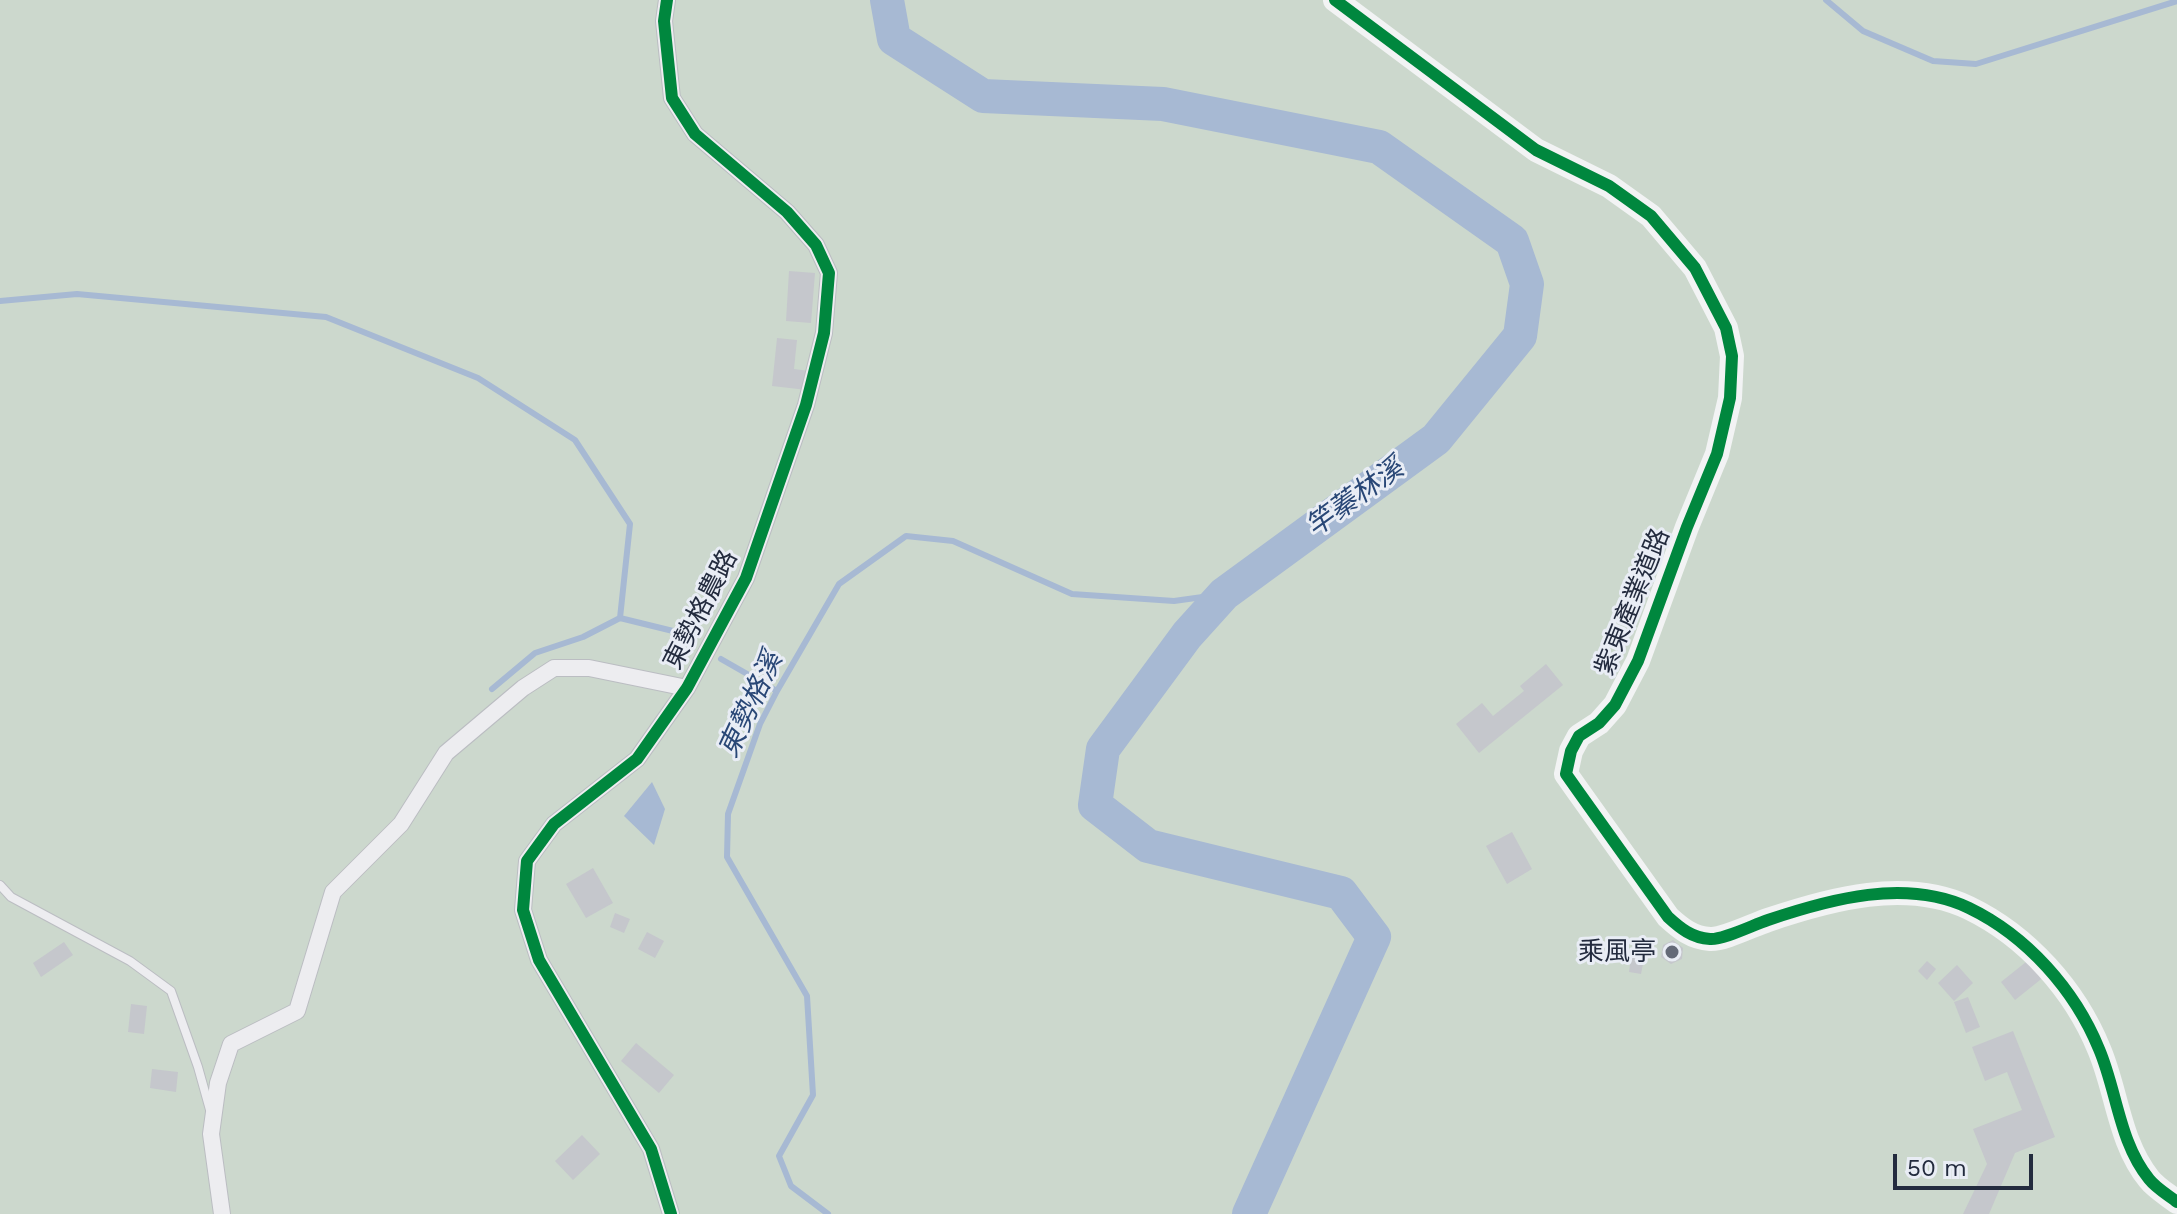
<!DOCTYPE html>
<meta charset="utf-8">
<style>
body{margin:0}
#map{position:relative;width:2177px;height:1214px;overflow:hidden;background:#dddfe4;font-family:"Work Sans",sans-serif}
canvas{display:block}
.scale{position:absolute;left:1893px;top:1154px;width:140px;height:36px;box-sizing:border-box;border:4px solid #232b3e;border-top:0;padding-left:10px;font-size:24px;line-height:28px;white-space:nowrap;color:#232b3e;-webkit-text-stroke:6px #e9edf5;paint-order:stroke}
</style>
<div id="map">
<canvas width="2177" height="1214"></canvas>
<div class="scale">50 m</div>
</div>
<script>
const g = document.querySelector('canvas').getContext('2d');
g.lineJoin = 'round';
function paint(path, color) {
  g.fillStyle = color;
  g.fill(path, 'evenodd');
}
function strokePath(path, color, width, dash) {
  g.strokeStyle = color;
  g.lineWidth = width;
  g.lineCap = dash ? 'butt' : 'round';
  g.setLineDash(dash || []);
  g.stroke(path);
}
function drawText(font, color, halo, rows, align = 'center') {
  g.font = font + ' "Work Sans","Noto Sans TC",sans-serif';
  g.lineWidth = 6;
  g.setLineDash([]);
  g.textBaseline = 'middle';
  g.strokeStyle = halo;
  g.fillStyle = color;
  for (const [text, x, y, turn = 0] of rows) {
    g.save();
    g.translate(x, y);
    g.rotate((+turn || 0) * Math.PI / 180);
    g.textAlign = isNaN(turn) ? turn : align;
    if (halo) g.strokeText(text, 0, 0);
    g.fillText(text, 0, 0);
    g.restore();
  }
}
const green = new Path2D(`
 M 0,0 L 2177,0 L 2177,1214 L 0,1214 Z`);
const water = new Path2D(`
 M 652,782 L 665,809 L 654,845 L 624,816 Z`);
const stream = new Path2D(`
 M 1826,0 L 1863,31 L 1933,61 L 1976,64 L 2177,1
 M 0,301 L 77,294 L 326,317 L 478,378 L 575,440 L 630,524 L 620,618 L 673,631 L 693,642
 M 721,659 L 777,691
 M 492,689 L 535,653 L 583,637 L 620,618
 M 828,1214 L 791,1186 L 779,1156 L 813,1095 L 807,996 L 727,857 L 728,814 L 760,724 L 777,691 L 839,584 L 906,536 L 953,541 L 1072,594 L 1174,601 L 1224,594`);
const river = new Path2D(`
 M 887,0 L 894,39 L 983,96 L 1163,104 L 1379,147 L 1512,241 L 1527,284 L 1520,336 L 1436,439 L 1224,594 L 1187,635 L 1103,749 L 1095,805 L 1148,846 L 1341,893 L 1374,937 L 1249,1214`);
const building = new Path2D(`
 M 789,271 L 815,273 L 811,323 L 786,321 Z
 M 777,338 L 797,340 L 794,369 L 809,371 L 807,390 L 772,386 Z
 M 1546,664 L 1563,685 L 1479,753 L 1456,724 L 1482,703 L 1493,716 L 1524,691 L 1520,686 Z
 M 1512,832 L 1532,869 L 1507,884 L 1486,846 Z
 M 593,868 L 613,903 L 586,918 L 566,884 Z
 M 615,913 L 630,919 L 624,933 L 610,927 Z
 M 647,932 L 664,941 L 655,958 L 638,949 Z
 M 1673,940 L 1683,948 L 1682,959 L 1671,964 L 1661,957 L 1663,945 Z
 M 64,942 L 73,955 L 41,977 L 33,963 Z
 M 1631,957 L 1644,959 L 1641,974 L 1629,972 Z
 M 2031,958 L 2045,976 L 2015,1000 L 2001,982 Z
 M 1927,961 L 1936,969 L 1927,980 L 1918,971 Z
 M 1957,965 L 1973,983 L 1954,1001 L 1938,983 Z
 M 1968,997 L 1980,1027 L 1966,1033 L 1954,1002 Z
 M 131,1004 L 147,1006 L 144,1034 L 128,1032 Z
 M 2013,1031 L 2055,1137 L 2015,1153 L 1989,1214 L 1963,1214 L 1987,1164 L 1973,1129 L 2022,1110 L 2007,1072 L 1985,1081 L 1972,1047 Z
 M 636,1043 L 674,1075 L 659,1093 L 621,1061 Z
 M 152,1069 L 178,1072 L 176,1092 L 150,1088 Z
 M 582,1135 L 600,1154 L 573,1180 L 555,1161 Z`);
const lane = new Path2D(`
 M 0,885 L 11,897 L 130,961 L 171,991 L 198,1067 L 210,1110`);
const street = new Path2D(`
 M 667,0 L 664,21 L 672,98 L 695,134 L 787,212 L 816,245 L 829,273 L 824,333 L 806,405 L 746,578 L 687,688 L 637,759 L 554,824 L 527,861 L 523,910 L 539,960 L 651,1149 L 671,1214
 M 222,1214 L 211,1134 L 218,1083 L 231,1044 L 297,1011 L 333,892 L 401,824 L 446,753 L 523,688 L 554,668 L 589,668 L 687,688`);
const secondary = new Path2D(`
 M 1335,0 L 1536,150 L 1609,186 L 1651,216 L 1695,268 L 1726,328 L 1732,356 L 1730,398 L 1717,454 L 1687,527 L 1638,661 L 1615,705 L 1599,723 L 1579,736 L 1571,751 L 1566,774 L 1578,791 L 1668,917 C 1680,928 1692,938 1710,939 C 1723,940 1753,925 1768,920 C 1830,899 1906,878 1969,908 C 2027,936 2075,990 2099,1049 C 2117,1091 2119,1142 2149,1179 C 2156,1188 2168,1195 2177,1202`);
const cycleway = new Path2D(`
 M 667,0 L 664,21 L 672,98 L 695,134 L 787,212 L 816,245 L 829,273 L 824,333 L 806,405 L 746,578 L 687,688 L 637,759 L 554,824 L 527,861 L 523,910 L 539,960 L 651,1149 L 671,1214
 M 1335,0 L 1536,150 L 1609,186 L 1651,216 L 1695,268 L 1726,328 L 1732,356 L 1730,398 L 1717,454 L 1687,527 L 1638,661 L 1615,705 L 1599,723 L 1579,736 L 1571,751 L 1566,774 L 1578,791 L 1668,917 C 1680,928 1692,938 1710,939 C 1723,940 1753,925 1768,920 C 1830,899 1906,878 1969,908 C 2027,936 2075,990 2099,1049 C 2117,1091 2119,1142 2149,1179 C 2156,1188 2168,1195 2177,1202`);
const markers = [
 [1672,952,8,"#646a78"]
];
const streetNames = [
 ["紫東產業道路",1633,602,-68],
 ["東勢格農路",701,610,-63]
];
const poiNames = [
 ["乘風亭",1656,952]
];
const waterNames = [
 ["竿蓁林溪",1355,498,-36],
 ["東勢格溪",751,705,-65]
];
paint(green, '#ccd8cd');
paint(water, '#a7b9d3');
strokePath(stream, '#a7b9d3', 6);
strokePath(river, '#a7b9d3', 34);
paint(building, '#c5c7cc');
strokePath(lane, '#bbbdc2', 10);
strokePath(street, '#bbbdc2', 18);
strokePath(lane, '#ededf0', 8);
strokePath(street, '#ededf0', 16);
strokePath(secondary, '#f2f3f4', 24);
strokePath(cycleway, '#00873e', 12);
for (const [x, y, r, color] of markers) {
  const dot = new Path2D();
  dot.arc(x, y, r, 0, 2 * Math.PI);
  g.fillStyle = color;
  g.fill(dot);
  strokePath(dot, '#e9edf5', 3);
}
drawText('26px', '#232b3e', '#e9edf5', streetNames);
drawText('26px', '#232b3e', '#e9edf5', poiNames, 'right');
drawText('italic 28px', '#294776', '#e9edf5', waterNames);
</script>
